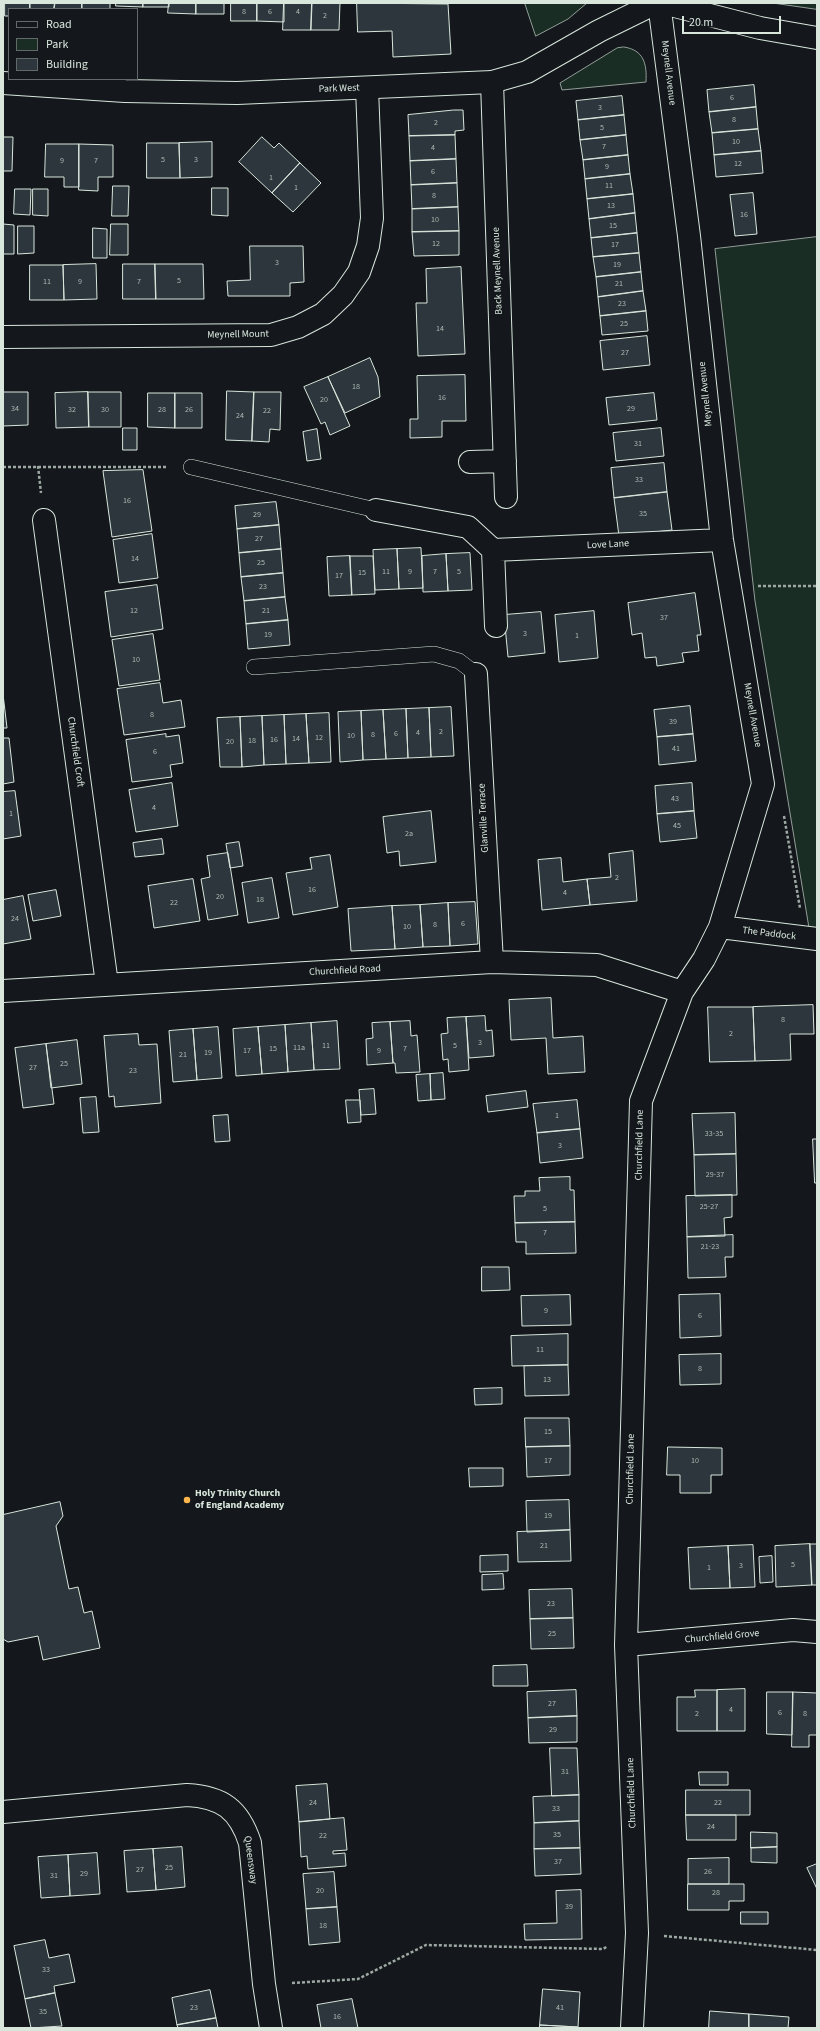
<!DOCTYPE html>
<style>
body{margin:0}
#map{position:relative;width:820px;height:2031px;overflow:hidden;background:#14181c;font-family:"Source Sans 3",sans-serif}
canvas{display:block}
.frame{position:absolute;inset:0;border:4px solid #d8e6dc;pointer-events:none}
.legend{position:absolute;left:8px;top:8px;width:130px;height:72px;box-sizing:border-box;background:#14181c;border:1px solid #626a69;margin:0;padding:5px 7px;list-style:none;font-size:12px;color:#d8e6dc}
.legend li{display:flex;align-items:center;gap:8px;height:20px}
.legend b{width:20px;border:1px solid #626a69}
.scale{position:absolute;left:682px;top:16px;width:99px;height:18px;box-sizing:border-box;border:2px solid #d8e6dc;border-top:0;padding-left:5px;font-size:12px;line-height:14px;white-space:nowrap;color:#d8e6dc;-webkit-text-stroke:3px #14181c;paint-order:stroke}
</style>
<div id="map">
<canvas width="820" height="2031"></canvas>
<div class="frame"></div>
<ul class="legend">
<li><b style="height:5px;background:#14181c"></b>Road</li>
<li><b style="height:11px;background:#1a2d24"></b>Park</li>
<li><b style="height:11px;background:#2c363c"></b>Building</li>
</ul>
<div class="scale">20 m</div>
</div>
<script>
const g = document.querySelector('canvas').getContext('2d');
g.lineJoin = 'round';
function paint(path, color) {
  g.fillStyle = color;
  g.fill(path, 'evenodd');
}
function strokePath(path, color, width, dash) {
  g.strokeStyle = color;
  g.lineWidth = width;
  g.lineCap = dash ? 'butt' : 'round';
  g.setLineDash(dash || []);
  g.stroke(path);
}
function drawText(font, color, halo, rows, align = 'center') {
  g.font = font + ' "Source Sans 3",sans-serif';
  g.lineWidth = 3;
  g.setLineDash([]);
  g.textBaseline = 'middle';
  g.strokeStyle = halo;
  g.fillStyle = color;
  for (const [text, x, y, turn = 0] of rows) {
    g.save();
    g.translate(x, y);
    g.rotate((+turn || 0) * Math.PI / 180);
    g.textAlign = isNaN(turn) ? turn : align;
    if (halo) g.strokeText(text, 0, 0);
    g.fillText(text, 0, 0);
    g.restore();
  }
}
const green = new Path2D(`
 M 525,3 L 587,3 L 568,19 L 536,36 Z
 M 773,3 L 817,3 L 817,9 Z
 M 624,47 C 644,50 647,64 646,82 L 562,90 L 560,83 L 617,48 Z
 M 817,237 L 817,928 L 809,928 L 755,601 L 715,249 Z`);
const building = new Path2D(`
 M 5,3 L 30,3 L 30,9 L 9,9 L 9,16 L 5,16 Z
 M 30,3 L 55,3 L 54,9 L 30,9 Z
 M 55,3 L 82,3 L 82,9 L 54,9 Z
 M 82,3 L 110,3 L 110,9 L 82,9 Z
 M 116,3 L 143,3 L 143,7 L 116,6 Z
 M 143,3 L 169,3 L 169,7 L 143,7 Z
 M 169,3 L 196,3 L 196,14 L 168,13 Z
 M 196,3 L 224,3 L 224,14 L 196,14 Z
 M 231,3 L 257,3 L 257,21 L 231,21 Z
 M 257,3 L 284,3 L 284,22 L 257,21 Z
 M 284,3 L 312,3 L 311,30 L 283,30 Z
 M 312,3 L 340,3 L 339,30 L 311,30 Z
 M 357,3 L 448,4 L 451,54 L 393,57 L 392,31 L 358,32 Z
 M 754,85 L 756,107 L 709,112 L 707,90 Z
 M 622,96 L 624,115 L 578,120 L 576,101 Z
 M 756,107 L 758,129 L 712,133 L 709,112 Z
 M 454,110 L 463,110 L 464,130 L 455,131 L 455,135 L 409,136 L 408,115 Z
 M 624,115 L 626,135 L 580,140 L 578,120 Z
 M 758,129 L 761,151 L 714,155 L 712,133 Z
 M 455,135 L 456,159 L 410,161 L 409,136 Z
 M 626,135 L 628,155 L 583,160 L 580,140 Z
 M 3,137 L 13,137 L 12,171 L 3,171 Z
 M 262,137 L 274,148 L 279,143 L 300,163 L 272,193 L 239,162 Z
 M 212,142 L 212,177 L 180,178 L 179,143 Z
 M 147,143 L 179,143 L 180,178 L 147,178 Z
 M 46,144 L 79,144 L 79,187 L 64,187 L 64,177 L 45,177 Z
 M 79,144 L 113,145 L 113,177 L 98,177 L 98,191 L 79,190 Z
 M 761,151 L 763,173 L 716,177 L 714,155 Z
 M 628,155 L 630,174 L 585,179 L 583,160 Z
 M 456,159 L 457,183 L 411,185 L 410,161 Z
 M 300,163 L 321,183 L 293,212 L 272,193 Z
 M 630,174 L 633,194 L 587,199 L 585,179 Z
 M 457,183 L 458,207 L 412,209 L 411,185 Z
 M 113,186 L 129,186 L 128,216 L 112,216 Z
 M 212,188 L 228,188 L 228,216 L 212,215 Z
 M 15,189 L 31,189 L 30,215 L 14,214 Z
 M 33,189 L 48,189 L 48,216 L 33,215 Z
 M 753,193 L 757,234 L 735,236 L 730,195 Z
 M 633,194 L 635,213 L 589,219 L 587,199 Z
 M 458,207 L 459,231 L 412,232 L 412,209 Z
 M 635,213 L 637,233 L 591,238 L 589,219 Z
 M 3,224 L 14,225 L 14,254 L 3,254 Z
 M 111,224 L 128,224 L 128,255 L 110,255 Z
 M 18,226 L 34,226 L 34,253 L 18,254 Z
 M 93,228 L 107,229 L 107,258 L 93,258 Z
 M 459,231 L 459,255 L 414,256 L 412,232 Z
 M 637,233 L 639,253 L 593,257 L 591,238 Z
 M 250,246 L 303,246 L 304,282 L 290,283 L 290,296 L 228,296 L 227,281 L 250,280 Z
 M 639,253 L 641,272 L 596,277 L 593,257 Z
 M 96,264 L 97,299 L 64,300 L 63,265 Z
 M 123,264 L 155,264 L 156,299 L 123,299 Z
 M 155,264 L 203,264 L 204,299 L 156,299 Z
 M 30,265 L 63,265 L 64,300 L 30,300 Z
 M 461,267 L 465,354 L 418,356 L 416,303 L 427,303 L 426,269 Z
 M 641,272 L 643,291 L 598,297 L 596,277 Z
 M 643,291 L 646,311 L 600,316 L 598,297 Z
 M 646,311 L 648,331 L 602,335 L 600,316 Z
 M 647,336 L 650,365 L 603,370 L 600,341 Z
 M 370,358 L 378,377 L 380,397 L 345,413 L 328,377 Z
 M 465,375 L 466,421 L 442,421 L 442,437 L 410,438 L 410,419 L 418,419 L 417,376 Z
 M 328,377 L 350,426 L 330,435 L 325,422 L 321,424 L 304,387 Z
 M 227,391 L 254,392 L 252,441 L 226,440 Z
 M 3,392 L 28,392 L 28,425 L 3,426 Z
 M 88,392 L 89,427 L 56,428 L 55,393 Z
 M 88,392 L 121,392 L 121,427 L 89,427 Z
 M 254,392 L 281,392 L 280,430 L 270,429 L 269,442 L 252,441 Z
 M 148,393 L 175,393 L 175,428 L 148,427 Z
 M 175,393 L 202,393 L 202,428 L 175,428 Z
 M 654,393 L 657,420 L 609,425 L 606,398 Z
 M 123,428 L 137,428 L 137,450 L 123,450 Z
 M 661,428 L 664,456 L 616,461 L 613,433 Z
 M 317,429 L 321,459 L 307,461 L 303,432 Z
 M 664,463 L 667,492 L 614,498 L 611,468 Z
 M 143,470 L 152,531 L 112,537 L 103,471 Z
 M 667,492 L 672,530 L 619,536 L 614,498 Z
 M 276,502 L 279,525 L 237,529 L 235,506 Z
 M 279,525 L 281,549 L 239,553 L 237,529 Z
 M 152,534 L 158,578 L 119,583 L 113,540 Z
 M 421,548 L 423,588 L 399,589 L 397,549 Z
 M 281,549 L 283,573 L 241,577 L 239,553 Z
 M 397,549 L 399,589 L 375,590 L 373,550 Z
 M 470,553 L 472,590 L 448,591 L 446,554 Z
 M 446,554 L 448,591 L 423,592 L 422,556 Z
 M 350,556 L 352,595 L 329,596 L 327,557 Z
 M 350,556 L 373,556 L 375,594 L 352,595 Z
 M 283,573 L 285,597 L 244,601 L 241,577 Z
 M 157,585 L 163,629 L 111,637 L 105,592 Z
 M 695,593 L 701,635 L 697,635 L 699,651 L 682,653 L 684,662 L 657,666 L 656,657 L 645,658 L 642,633 L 632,635 L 628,603 Z
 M 285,597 L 288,620 L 246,624 L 244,601 Z
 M 594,611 L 598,658 L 559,662 L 555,615 Z
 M 541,612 L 545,653 L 508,657 L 504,615 Z
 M 288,620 L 290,645 L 248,649 L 246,624 Z
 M 153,634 L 160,680 L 119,686 L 112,640 Z
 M 160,683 L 163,703 L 181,700 L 185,727 L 124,735 L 117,689 Z
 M 3,694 L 7,728 L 3,728 Z
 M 690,706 L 693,734 L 657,737 L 654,710 Z
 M 451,707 L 454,756 L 431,757 L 429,708 Z
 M 429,708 L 431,757 L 408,758 L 406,709 Z
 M 406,709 L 408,758 L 386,759 L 383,710 Z
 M 383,710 L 386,759 L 363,760 L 361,711 Z
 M 361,711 L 363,760 L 340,762 L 338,712 Z
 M 329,713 L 331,762 L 309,763 L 306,714 Z
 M 306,714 L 309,763 L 286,764 L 284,715 Z
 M 284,715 L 286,764 L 264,765 L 262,716 Z
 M 262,716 L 264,765 L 242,767 L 240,717 Z
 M 240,717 L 242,767 L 220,767 L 217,718 Z
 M 166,734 L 166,737 L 179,735 L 183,763 L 170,765 L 172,777 L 132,782 L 126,740 Z
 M 693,734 L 696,761 L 659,765 L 657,737 Z
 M 3,738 L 9,738 L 14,782 L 3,784 Z
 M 172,783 L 178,826 L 136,832 L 129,790 Z
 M 692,783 L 694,811 L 657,814 L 655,786 Z
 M 15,791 L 21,836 L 3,839 L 3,792 Z
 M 431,811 L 436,862 L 400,866 L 399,851 L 387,853 L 383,817 Z
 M 694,811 L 697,838 L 660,842 L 657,814 Z
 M 162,839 L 164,854 L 135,857 L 133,843 Z
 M 239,842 L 243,866 L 230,868 L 226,844 Z
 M 633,851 L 637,901 L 590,905 L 587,879 L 611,877 L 609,854 Z
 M 228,853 L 238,915 L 208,920 L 201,879 L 210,877 L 207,856 Z
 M 330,855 L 338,907 L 293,915 L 286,873 L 312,869 L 310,858 Z
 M 561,858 L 563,882 L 587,879 L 590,905 L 542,910 L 538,860 Z
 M 272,878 L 279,918 L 248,923 L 242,883 Z
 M 193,879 L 200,921 L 154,928 L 148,886 Z
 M 56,890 L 61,916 L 33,921 L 28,895 Z
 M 23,896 L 31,939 L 3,944 L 3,900 Z
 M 475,902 L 478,944 L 450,946 L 448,903 Z
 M 448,903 L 450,946 L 423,947 L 420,905 Z
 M 420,905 L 423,947 L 395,949 L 392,906 Z
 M 392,906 L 395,949 L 351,951 L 348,909 Z
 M 551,998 L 553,1038 L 583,1036 L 585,1072 L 548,1074 L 546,1038 L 511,1040 L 509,1000 Z
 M 813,1005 L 814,1034 L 790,1034 L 791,1060 L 755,1061 L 753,1007 Z
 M 708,1007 L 753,1007 L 755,1061 L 710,1062 Z
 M 485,1016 L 486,1031 L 492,1030 L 494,1056 L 469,1058 L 466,1017 Z
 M 466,1017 L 469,1070 L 449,1072 L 448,1059 L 443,1060 L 441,1034 L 448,1033 L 447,1018 Z
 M 337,1021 L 340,1069 L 314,1070 L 311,1023 Z
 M 410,1021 L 411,1036 L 417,1035 L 420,1072 L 396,1073 L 395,1063 L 393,1063 L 390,1022 Z
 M 390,1022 L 393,1063 L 367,1065 L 366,1039 L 373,1038 L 372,1023 Z
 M 311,1023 L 314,1070 L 288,1072 L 285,1025 Z
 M 285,1025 L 288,1072 L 262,1074 L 258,1027 Z
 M 218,1027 L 222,1078 L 197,1080 L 193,1029 Z
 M 258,1027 L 262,1074 L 236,1076 L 233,1029 Z
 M 193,1029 L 197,1080 L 173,1082 L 169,1031 Z
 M 138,1034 L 139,1045 L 157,1044 L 161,1103 L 115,1107 L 114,1096 L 109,1097 L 104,1036 Z
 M 77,1040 L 82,1084 L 51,1088 L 46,1044 Z
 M 46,1044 L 54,1104 L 23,1108 L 15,1048 Z
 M 443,1073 L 445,1099 L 431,1100 L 430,1074 Z
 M 430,1074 L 431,1100 L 418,1101 L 416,1075 Z
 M 374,1089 L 376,1114 L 361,1115 L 359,1090 Z
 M 526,1091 L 528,1107 L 488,1112 L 486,1096 Z
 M 96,1097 L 99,1132 L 83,1133 L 80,1098 Z
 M 346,1100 L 360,1100 L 361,1122 L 348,1123 Z
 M 577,1100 L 580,1129 L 537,1133 L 533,1104 Z
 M 735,1113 L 736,1154 L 694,1155 L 692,1114 Z
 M 228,1115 L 230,1141 L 215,1142 L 213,1116 Z
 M 580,1129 L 583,1158 L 540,1163 L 537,1133 Z
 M 813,1139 L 817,1139 L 817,1183 L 815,1183 Z
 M 736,1154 L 737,1195 L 695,1196 L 694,1155 Z
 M 570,1177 L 570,1190 L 574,1190 L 575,1222 L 515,1223 L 514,1196 L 525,1196 L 525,1191 L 540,1191 L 539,1178 Z
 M 732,1195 L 732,1217 L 724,1218 L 725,1236 L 687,1237 L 686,1196 Z
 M 575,1222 L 576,1253 L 526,1254 L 526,1242 L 516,1242 L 515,1223 Z
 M 733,1235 L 733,1257 L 725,1257 L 726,1277 L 688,1278 L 687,1237 Z
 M 482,1267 L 509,1267 L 510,1290 L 482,1291 Z
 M 720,1294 L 721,1336 L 680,1338 L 679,1295 Z
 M 570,1295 L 571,1325 L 522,1326 L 521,1296 Z
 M 568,1334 L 568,1365 L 512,1366 L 511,1336 Z
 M 721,1354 L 721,1384 L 680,1385 L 679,1355 Z
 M 568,1365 L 569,1395 L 525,1396 L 524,1366 Z
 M 502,1388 L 502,1404 L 475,1405 L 474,1389 Z
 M 525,1418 L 569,1418 L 570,1446 L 526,1447 Z
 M 570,1446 L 570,1475 L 527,1477 L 526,1447 Z
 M 668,1447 L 722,1448 L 722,1475 L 711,1475 L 711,1493 L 680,1493 L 680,1475 L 667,1475 Z
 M 469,1468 L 503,1468 L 503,1486 L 470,1487 Z
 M 569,1500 L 570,1530 L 527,1532 L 526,1501 Z
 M 60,1502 L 63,1516 L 56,1526 L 69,1589 L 78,1587 L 84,1613 L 92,1611 L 100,1648 L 43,1660 L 38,1636 L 8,1642 L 3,1639 L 3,1515 Z
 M 570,1530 L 571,1561 L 518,1562 L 517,1532 Z
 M 810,1544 L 812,1585 L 776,1587 L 775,1546 Z
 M 810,1544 L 817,1544 L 817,1585 L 812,1585 Z
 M 753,1545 L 755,1587 L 730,1588 L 728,1546 Z
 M 728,1546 L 730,1588 L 690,1589 L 688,1548 Z
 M 508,1555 L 508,1571 L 480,1572 L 480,1556 Z
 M 772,1556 L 773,1582 L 760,1583 L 759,1557 Z
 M 503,1574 L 504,1589 L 482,1590 L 482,1575 Z
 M 572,1589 L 573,1618 L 530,1619 L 529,1590 Z
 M 573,1618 L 574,1648 L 531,1649 L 530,1619 Z
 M 527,1665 L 528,1686 L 493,1686 L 493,1666 Z
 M 745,1689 L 745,1731 L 717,1731 L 717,1690 Z
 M 576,1690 L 577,1716 L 528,1718 L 527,1692 Z
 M 695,1690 L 717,1690 L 717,1731 L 677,1731 L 677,1697 L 695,1697 Z
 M 767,1692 L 793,1692 L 792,1735 L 767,1734 Z
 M 793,1692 L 817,1693 L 817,1735 L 809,1735 L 809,1747 L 792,1747 Z
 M 577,1716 L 577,1742 L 529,1743 L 528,1718 Z
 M 550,1748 L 577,1748 L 579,1795 L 552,1796 Z
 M 699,1772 L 728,1772 L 728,1785 L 700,1785 Z
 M 327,1784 L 330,1819 L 299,1822 L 296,1786 Z
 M 686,1790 L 750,1790 L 750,1815 L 686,1815 Z
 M 579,1795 L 579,1821 L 534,1823 L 533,1797 Z
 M 686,1815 L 736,1815 L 736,1840 L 687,1840 Z
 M 344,1818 L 347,1850 L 333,1851 L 333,1854 L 345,1853 L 346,1866 L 308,1869 L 307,1856 L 301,1857 L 299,1822 Z
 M 579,1821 L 580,1848 L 534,1849 L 534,1823 Z
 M 751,1832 L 777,1833 L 777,1847 L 751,1848 Z
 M 182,1847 L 185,1887 L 156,1890 L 153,1849 Z
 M 777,1847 L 777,1863 L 751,1862 L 751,1848 Z
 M 580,1848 L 581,1874 L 535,1876 L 534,1849 Z
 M 153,1849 L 156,1890 L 127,1892 L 124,1851 Z
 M 97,1853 L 100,1894 L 70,1896 L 68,1855 Z
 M 68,1855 L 70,1896 L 41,1898 L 38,1857 Z
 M 729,1858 L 729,1884 L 688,1884 L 688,1859 Z
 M 817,1864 L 817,1889 L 807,1868 Z
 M 334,1872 L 337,1907 L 306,1909 L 303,1874 Z
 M 688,1884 L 744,1884 L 744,1901 L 729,1901 L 729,1910 L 688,1910 Z
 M 581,1890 L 582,1939 L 525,1940 L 524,1924 L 557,1923 L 556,1891 Z
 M 337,1907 L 340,1942 L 309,1945 L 306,1909 Z
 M 741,1912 L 768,1912 L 768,1924 L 741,1924 Z
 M 45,1940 L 49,1958 L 69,1954 L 75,1982 L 54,1986 L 55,1993 L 25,1999 L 14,1946 Z
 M 543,1989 L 580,1992 L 578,2027 L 540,2025 Z
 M 210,1990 L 216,2018 L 177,2025 L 172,1998 Z
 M 55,1993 L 62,2026 L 31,2028 L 25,1999 Z
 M 352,1999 L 358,2028 L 321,2028 L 317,2005 Z
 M 710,2011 L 749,2014 L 749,2028 L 709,2028 Z
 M 749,2014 L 789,2017 L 788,2028 L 749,2028 Z
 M 216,2018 L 218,2028 L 178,2028 L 177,2025 Z
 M 540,2025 L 578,2027 L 578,2028 L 540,2028 Z`);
const path = new Path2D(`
 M 38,466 L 41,493
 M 3,467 L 166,467
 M 758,586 L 817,586
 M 784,816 L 800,908
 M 664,1936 L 817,1950
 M 292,1983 L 358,1979 L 426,1945 L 603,1949 L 608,1946`);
const service = new Path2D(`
 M 191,467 L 376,510
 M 254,667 L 434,654 L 459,661 L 476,674`);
const minor = new Path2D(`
 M 492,82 L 506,497
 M 3,337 L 271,335 L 298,327 L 323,314 L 343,295 L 359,272 L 368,246 L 372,218 L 367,88
 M 470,462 L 505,461
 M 376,510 L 468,527 L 493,550 L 722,540
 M 44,520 L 107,984
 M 493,550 L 496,626
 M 476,674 L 492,962
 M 720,927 L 817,939
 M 3,991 L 492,962 L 597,965 L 682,992
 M 626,1645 L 793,1630 L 817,1632
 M 3,1812 L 187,1795 C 222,1797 239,1809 250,1843 L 264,1984 L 271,2028
 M 632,2028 L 637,1933 L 626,1645 L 641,1101 L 682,992 L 704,959 L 720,927 L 763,784 L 722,540 L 689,236 L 659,3`);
const tertiary = new Path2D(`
 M 663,3 L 760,28 L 817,38
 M 3,83 L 125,91 L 237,93 L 492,82 L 527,72 L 599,31 L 656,3`);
const markers = [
 [187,1500,4,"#ffb74d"]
];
const numberNames = [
 ["8",244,12],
 ["6",270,12],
 ["4",298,12],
 ["2",325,16],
 ["6",732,98],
 ["3",600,108],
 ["8",734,120],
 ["2",436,123],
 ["5",602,128],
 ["10",736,142],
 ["7",604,147],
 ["4",433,148],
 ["5",163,160],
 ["3",196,160],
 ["9",62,161],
 ["7",96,161],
 ["12",738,164],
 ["9",607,167],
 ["6",433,172],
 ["1",271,178],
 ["11",609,186],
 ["1",296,188],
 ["8",434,196],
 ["13",611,206],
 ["16",744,215],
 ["10",435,220],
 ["15",613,226],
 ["12",436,244],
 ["17",615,245],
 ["3",277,263],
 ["19",617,265],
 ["5",179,281],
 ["11",47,282],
 ["9",80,282],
 ["7",139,282],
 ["21",619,284],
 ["23",622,304],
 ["25",624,324],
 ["14",440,329],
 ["27",625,353],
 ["18",356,387],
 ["16",442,398],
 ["20",324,400],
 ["34",15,409],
 ["29",631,409],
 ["32",72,410],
 ["30",105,410],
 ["28",162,410],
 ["26",189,410],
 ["22",267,411],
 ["24",240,416],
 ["31",638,444],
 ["33",639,480],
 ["16",127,501],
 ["35",643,514],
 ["29",257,515],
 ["27",259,539],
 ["14",135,559],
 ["25",261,563],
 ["11",386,572],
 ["9",410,572],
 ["7",435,572],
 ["5",459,572],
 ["15",362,573],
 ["17",339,576],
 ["23",263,587],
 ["12",134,611],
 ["21",266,611],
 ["37",664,618],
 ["3",525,634],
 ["19",268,635],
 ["1",577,636],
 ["10",136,660],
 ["8",152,715],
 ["39",673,722],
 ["2",441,732],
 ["4",418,733],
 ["6",396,734],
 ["8",373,735],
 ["10",351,736],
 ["12",319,738],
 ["14",296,739],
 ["16",274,740],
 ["18",252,741],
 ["20",230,742],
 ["41",676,749],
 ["6",155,752],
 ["43",675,799],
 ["4",154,808],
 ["1",11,814],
 ["45",677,826],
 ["2a",409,834],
 ["2",617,878],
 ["16",312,890],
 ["4",565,893],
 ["20",220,897],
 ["18",260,900],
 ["22",174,903],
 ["24",15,919],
 ["6",463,924],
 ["8",435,925],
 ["10",407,927],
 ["8",783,1020],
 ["2",731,1034],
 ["3",480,1043],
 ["11",326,1046],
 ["5",455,1046],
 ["11a",299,1048],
 ["15",273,1049],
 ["7",405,1049],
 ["17",247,1051],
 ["9",379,1051],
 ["19",208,1053],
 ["21",183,1055],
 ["25",64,1064],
 ["27",33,1068],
 ["23",133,1071],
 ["1",557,1116],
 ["33-35",714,1134],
 ["3",560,1146],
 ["29-37",715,1175],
 ["25-27",709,1207],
 ["5",545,1209],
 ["7",545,1233],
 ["21-23",710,1247],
 ["9",546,1311],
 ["6",700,1316],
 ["11",540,1350],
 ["8",700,1369],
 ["13",547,1380],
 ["15",548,1432],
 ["17",548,1461],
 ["10",695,1461],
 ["19",548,1516],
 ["21",544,1546],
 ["5",793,1565],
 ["3",741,1566],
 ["1",709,1568],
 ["23",551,1604],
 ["25",552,1634],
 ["27",552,1704],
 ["4",731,1710],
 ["6",780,1713],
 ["2",697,1714],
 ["8",805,1714],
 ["29",553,1730],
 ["31",565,1772],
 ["24",313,1803],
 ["22",718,1803],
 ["33",556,1809],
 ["24",711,1827],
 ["35",557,1835],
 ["22",323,1836],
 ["37",558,1862],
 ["25",169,1868],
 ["27",140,1870],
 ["26",708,1872],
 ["29",84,1874],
 ["31",54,1876],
 ["20",320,1891],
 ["28",716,1893],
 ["39",569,1907],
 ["18",323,1926],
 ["33",46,1970],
 ["23",194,2008],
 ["41",560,2008],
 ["35",43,2012],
 ["16",337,2017]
];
const streetNames = [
 ["Meynell Avenue",668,73,83],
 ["Park West",339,89,-2],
 ["Back Meynell Avenue",498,271,-92],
 ["Meynell Mount",238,335,-1],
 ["Meynell Avenue",706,394,-96],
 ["Love Lane",608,545,-3],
 ["Meynell Avenue",752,715,80],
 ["Churchfield Croft",75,752,82],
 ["Glanville Terrace",484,818,-93],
 ["The Paddock",769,934,7],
 ["Churchfield Road",345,971,-3],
 ["Churchfield Lane",640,1145,-89],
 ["Churchfield Lane",631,1469,-89],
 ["Churchfield Grove",722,1637,-5],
 ["Churchfield Lane",632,1793,-92],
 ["Queensway",250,1860,82]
];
const poiNames = [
 ["Holy Trinity Church",195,1494],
 ["of England Academy",195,1506]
];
paint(green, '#1a2d24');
strokePath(green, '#939e99', 1);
paint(building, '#2c363c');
strokePath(building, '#d8e6dc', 1);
strokePath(service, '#d8e6dc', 16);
strokePath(minor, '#d8e6dc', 24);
strokePath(tertiary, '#d8e6dc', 24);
strokePath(path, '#9da8a2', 2.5, [3, 2]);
strokePath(service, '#14181c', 15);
strokePath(minor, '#14181c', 22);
strokePath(tertiary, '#14181c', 22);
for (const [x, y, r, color] of markers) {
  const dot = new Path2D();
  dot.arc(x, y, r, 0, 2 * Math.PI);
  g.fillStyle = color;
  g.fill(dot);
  strokePath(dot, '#14181c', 1.5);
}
drawText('8px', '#adbab4', null, numberNames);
drawText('10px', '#d8e6dc', '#14181c', streetNames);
drawText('bold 10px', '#d8e6dc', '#14181c', poiNames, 'left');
</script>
